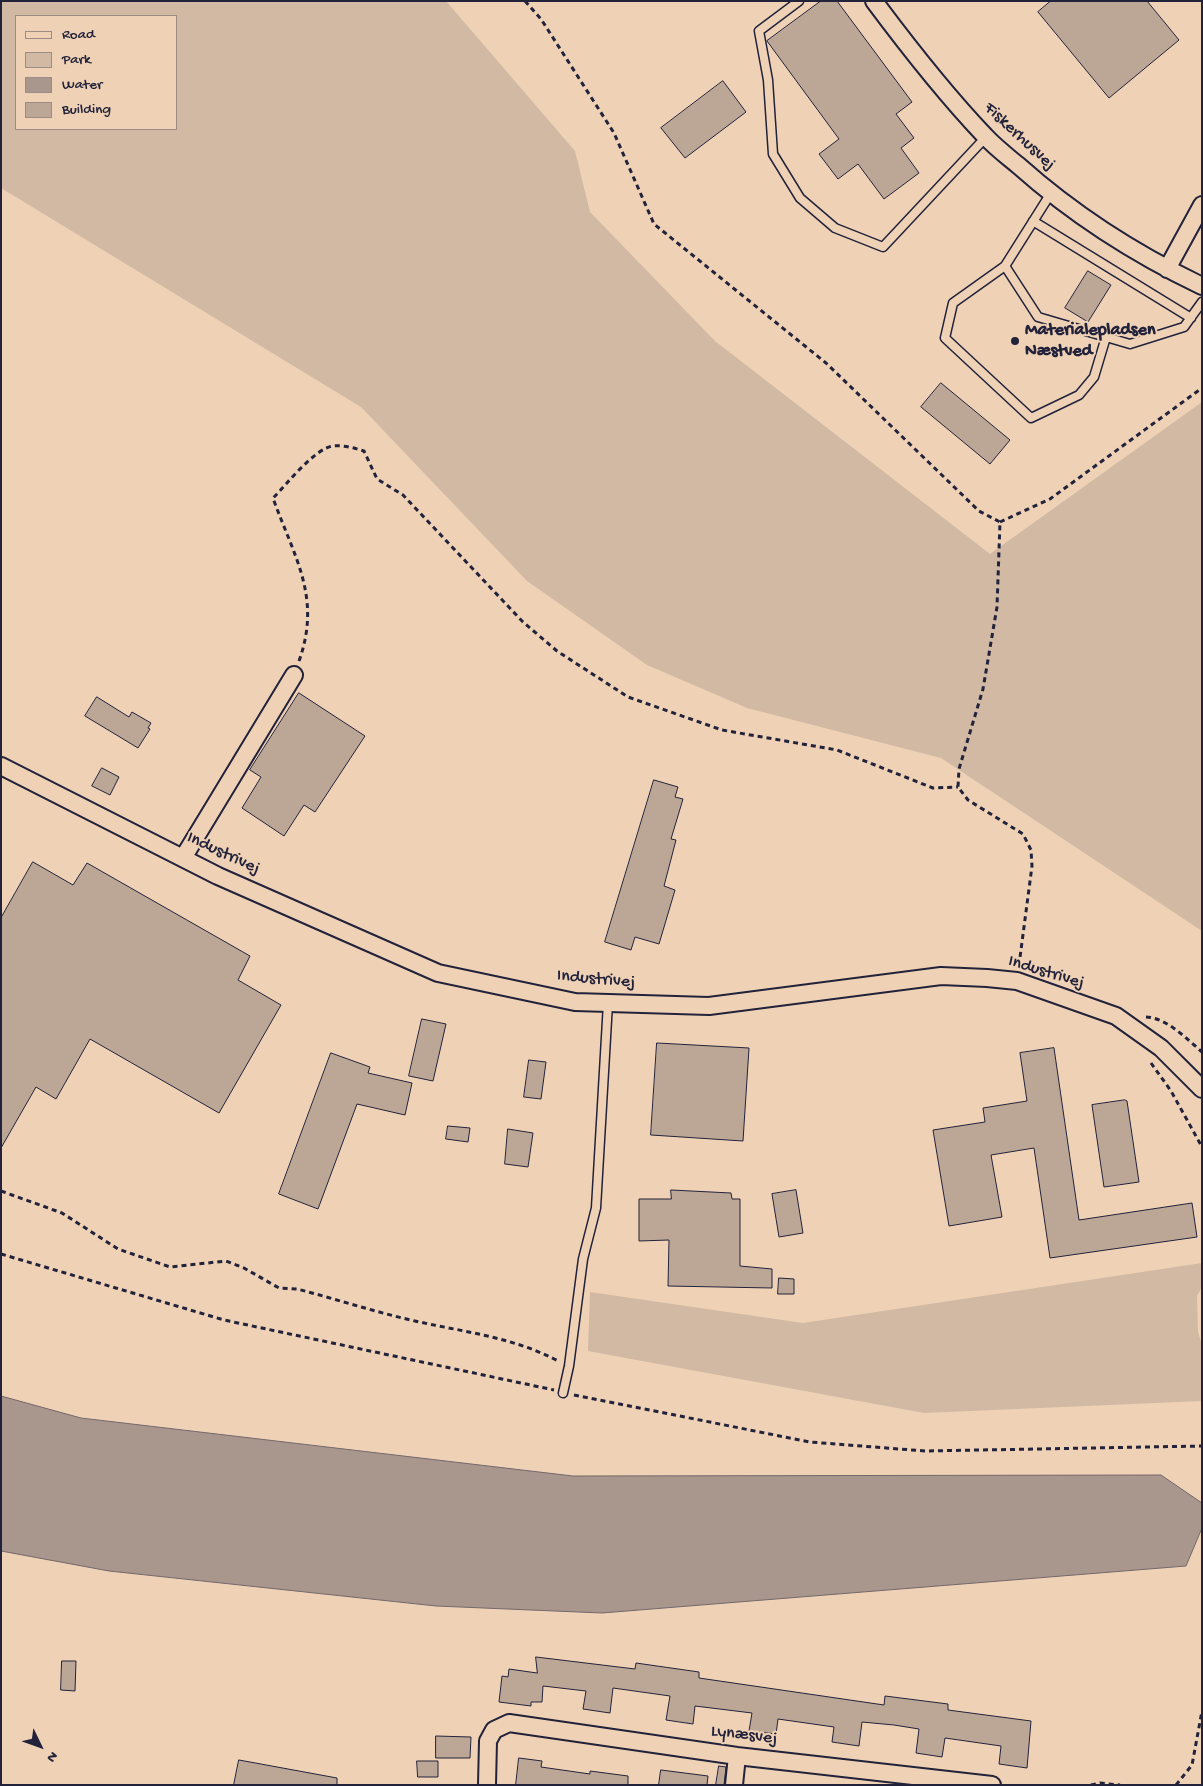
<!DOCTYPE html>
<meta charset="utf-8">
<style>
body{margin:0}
#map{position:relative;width:1203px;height:1786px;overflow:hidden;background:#efd2b6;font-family:"Gochi Hand",sans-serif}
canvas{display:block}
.frame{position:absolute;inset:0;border:2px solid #22223b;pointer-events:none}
.legend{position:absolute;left:15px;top:15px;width:162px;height:115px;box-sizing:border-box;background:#efd2b6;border:1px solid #9d8c85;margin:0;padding:6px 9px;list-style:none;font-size:15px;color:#22223b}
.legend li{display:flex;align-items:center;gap:10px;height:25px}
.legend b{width:25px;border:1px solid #9d8c85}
.north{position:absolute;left:15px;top:1721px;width:50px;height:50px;-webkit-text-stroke:4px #efd2b6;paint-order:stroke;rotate:132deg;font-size:14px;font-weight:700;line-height:20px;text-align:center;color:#22223b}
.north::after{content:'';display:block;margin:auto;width:18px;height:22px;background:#22223b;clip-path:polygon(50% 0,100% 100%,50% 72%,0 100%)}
</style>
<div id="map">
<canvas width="1203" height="1786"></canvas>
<div class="frame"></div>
<ul class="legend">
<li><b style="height:6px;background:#efd2b6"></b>Road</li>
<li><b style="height:14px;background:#d1b9a4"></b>Park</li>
<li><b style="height:14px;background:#a9968c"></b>Water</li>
<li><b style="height:14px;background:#bca797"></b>Building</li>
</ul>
<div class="north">N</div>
</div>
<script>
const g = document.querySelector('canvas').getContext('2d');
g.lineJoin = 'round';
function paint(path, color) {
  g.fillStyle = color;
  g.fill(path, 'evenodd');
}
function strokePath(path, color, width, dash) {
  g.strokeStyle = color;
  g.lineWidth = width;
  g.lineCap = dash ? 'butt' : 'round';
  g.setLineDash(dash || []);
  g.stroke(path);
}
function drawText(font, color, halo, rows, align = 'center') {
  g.font = font + ' "Gochi Hand",sans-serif';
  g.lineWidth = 4;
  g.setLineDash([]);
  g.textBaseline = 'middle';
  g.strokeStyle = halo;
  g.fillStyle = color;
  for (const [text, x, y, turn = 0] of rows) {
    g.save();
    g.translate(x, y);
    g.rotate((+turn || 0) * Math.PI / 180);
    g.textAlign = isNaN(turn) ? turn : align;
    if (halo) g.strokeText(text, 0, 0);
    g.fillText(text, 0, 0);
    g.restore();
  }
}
const green = new Path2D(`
 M 1,1 L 446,1 L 575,151 L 590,212 L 715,341 L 990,554 L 1202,402 L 1202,931 L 941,758 L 747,708 L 647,665 L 527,581 L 361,407 L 1,188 ZM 16,16 L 176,16 L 176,129 L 16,129 Z
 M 1202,1263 L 1202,1287 L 1197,1296 L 1198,1332 L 1202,1345 L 1202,1401 L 924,1413 L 588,1351 L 590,1292 L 803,1323 Z`);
const water = new Path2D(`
 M 1,1396 L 81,1418 L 573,1476 L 1161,1475 L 1202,1503 L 1202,1528 L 1186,1566 L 602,1613 L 436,1606 L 109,1571 L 1,1551 Z`);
const building = new Path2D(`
 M 821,1 L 837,1 L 912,102 L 896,114 L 914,138 L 901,148 L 919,173 L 884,199 L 858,164 L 838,179 L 819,154 L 839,139 L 767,41 Z
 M 1051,1 L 1147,1 L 1179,40 L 1109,98 L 1038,12 Z
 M 723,81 L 746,112 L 685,158 L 661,128 Z
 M 1088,271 L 1111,285 L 1088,322 L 1065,308 Z
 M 941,383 L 1010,440 L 990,464 L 921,407 Z
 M 299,693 L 365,736 L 315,812 L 304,805 L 284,836 L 242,808 L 261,777 L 250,770 Z
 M 97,697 L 129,717 L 132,712 L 151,723 L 148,728 L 150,729 L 138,748 L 85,716 Z
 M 102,768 L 119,777 L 110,795 L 92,786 Z
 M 654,780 L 678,787 L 675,797 L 683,799 L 671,839 L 676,840 L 664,886 L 675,890 L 659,944 L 635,937 L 631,950 L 605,942 Z
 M 33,862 L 73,885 L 87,863 L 250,956 L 238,980 L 281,1005 L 219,1113 L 90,1039 L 56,1099 L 36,1087 L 1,1148 L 1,918 Z
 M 422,1019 L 446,1024 L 433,1081 L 409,1076 Z
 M 657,1043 L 749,1048 L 743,1141 L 651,1135 Z
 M 1054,1048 L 1079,1220 L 1192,1203 L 1197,1237 L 1050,1258 L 1034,1148 L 991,1155 L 1002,1217 L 949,1226 L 933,1130 L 985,1122 L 983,1108 L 1027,1101 L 1020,1053 Z
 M 331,1053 L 370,1067 L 368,1073 L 412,1083 L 405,1115 L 357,1104 L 318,1209 L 279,1194 Z
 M 529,1060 L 546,1062 L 541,1099 L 524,1097 Z
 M 1125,1100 L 1127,1101 L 1139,1182 L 1104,1187 L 1092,1105 Z
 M 448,1126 L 470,1128 L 468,1142 L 446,1139 Z
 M 508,1129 L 533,1133 L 528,1167 L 505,1164 Z
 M 671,1190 L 731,1193 L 732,1199 L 740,1199 L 740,1266 L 772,1269 L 772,1288 L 668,1286 L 669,1240 L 639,1241 L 639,1199 L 671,1199 Z
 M 796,1190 L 803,1233 L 779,1237 L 772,1194 Z
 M 779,1278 L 794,1279 L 794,1294 L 778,1294 Z
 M 536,1657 L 635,1669 L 636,1663 L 699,1672 L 699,1678 L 884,1705 L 885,1696 L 948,1704 L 948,1710 L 1031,1721 L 1027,1768 L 999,1764 L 1001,1746 L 945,1738 L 942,1757 L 916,1753 L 919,1729 L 894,1725 L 862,1722 L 859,1746 L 832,1742 L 834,1727 L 778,1719 L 776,1734 L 749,1731 L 752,1713 L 695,1706 L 693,1724 L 666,1720 L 670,1696 L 613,1688 L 610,1713 L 583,1709 L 586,1691 L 543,1686 L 542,1702 L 531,1702 L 531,1706 L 499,1702 L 502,1676 L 508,1677 L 509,1669 L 537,1673 Z
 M 62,1661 L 76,1661 L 75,1691 L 61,1690 Z
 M 436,1736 L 471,1737 L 470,1758 L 436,1758 Z
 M 519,1758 L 542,1761 L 541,1767 L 590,1774 L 590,1771 L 628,1776 L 628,1785 L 516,1785 Z
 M 239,1760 L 337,1778 L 337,1785 L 234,1785 Z
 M 417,1761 L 438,1761 L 438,1777 L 418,1777 Z
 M 719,1766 L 726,1767 L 724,1785 L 716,1785 Z
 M 661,1770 L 708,1776 L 707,1785 L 659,1785 Z`);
const path = new Path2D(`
 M 525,1 L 541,19 L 614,133 L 654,224 L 826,363 L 979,511 L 1000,522 L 997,607 L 983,689 L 959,769 L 958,787 L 968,800 L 1023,834 L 1031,850 L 1032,866 L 1019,965
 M 1000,522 L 1050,499 L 1202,388
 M 299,661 C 322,597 294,557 273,498 C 286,485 315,448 333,446 C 344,445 354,448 364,451 L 377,479 L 403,495 L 523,622 L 557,651 L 628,697 L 722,730 L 837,750 L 933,788 L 958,787
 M 1146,1017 C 1167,1018 1187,1039 1202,1052
 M 1151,1063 L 1171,1091 L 1202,1147
 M 1,1191 L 62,1213 L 118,1249 L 170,1267 L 226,1261 L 244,1268 L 279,1288 L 297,1289 C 336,1299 375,1312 415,1321 C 464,1332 513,1337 558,1361
 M 1,1254 L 224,1320 L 554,1390
 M 574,1395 L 810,1442 L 925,1451 L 1202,1446
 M 1091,1785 L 1100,1783 L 1120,1785
 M 1176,1785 L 1192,1765 L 1202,1711`);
const service = new Path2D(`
 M 799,1 L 759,31 L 768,80 L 773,154 L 800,198 L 835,228 L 883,247 L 986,137
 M 1051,193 L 1005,266 L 1038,317 L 1130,344 L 1184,327 L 1202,302
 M 1033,221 L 1191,318
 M 1005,266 L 953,303 L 945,338 L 1031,418 L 1079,395 L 1094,377 L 1106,337
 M 563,1393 L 569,1366 L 583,1259 L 596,1208 L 608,1003`);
const minor = new Path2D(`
 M 874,1 C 909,48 945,94 985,136 C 995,147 1007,156 1019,166 C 1074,215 1135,254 1202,286
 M 1167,269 L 1202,205
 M 1,766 L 218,876 L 438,973 L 575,1002 L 709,1006 L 941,976 L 987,978 L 1017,981 L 1116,1016 L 1161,1048 L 1202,1089
 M 183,858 L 294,675
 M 487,1785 L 488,1741 L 494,1730 L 509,1723 L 737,1756 L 992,1785
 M 734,1785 L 737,1756`);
const markers = [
 [1015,341,5,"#22223b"]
];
const streetNames = [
 ["Fiskerhusvej",1019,137,43],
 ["Industrivej",223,854,25],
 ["Industrivej",1046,973,17],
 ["Industrivej",596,980,5],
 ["Lynæsvej",744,1736,7]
];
const poiNames = [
 ["Materialepladsen",1025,331],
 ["Næstved",1025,352]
];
paint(green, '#d1b9a4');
paint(water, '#a9968c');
strokePath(water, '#73686c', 1);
paint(building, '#bca797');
strokePath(building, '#22223b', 1);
strokePath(service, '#22223b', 11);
strokePath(minor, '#22223b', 20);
strokePath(path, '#22223b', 3, [5, 4]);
strokePath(service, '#efd2b6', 8);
strokePath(minor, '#efd2b6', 16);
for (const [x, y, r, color] of markers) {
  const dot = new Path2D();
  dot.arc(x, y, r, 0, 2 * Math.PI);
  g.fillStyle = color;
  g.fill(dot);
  strokePath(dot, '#efd2b6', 2);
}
drawText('18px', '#22223b', '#efd2b6', streetNames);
drawText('bold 18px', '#22223b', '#efd2b6', poiNames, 'left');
</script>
